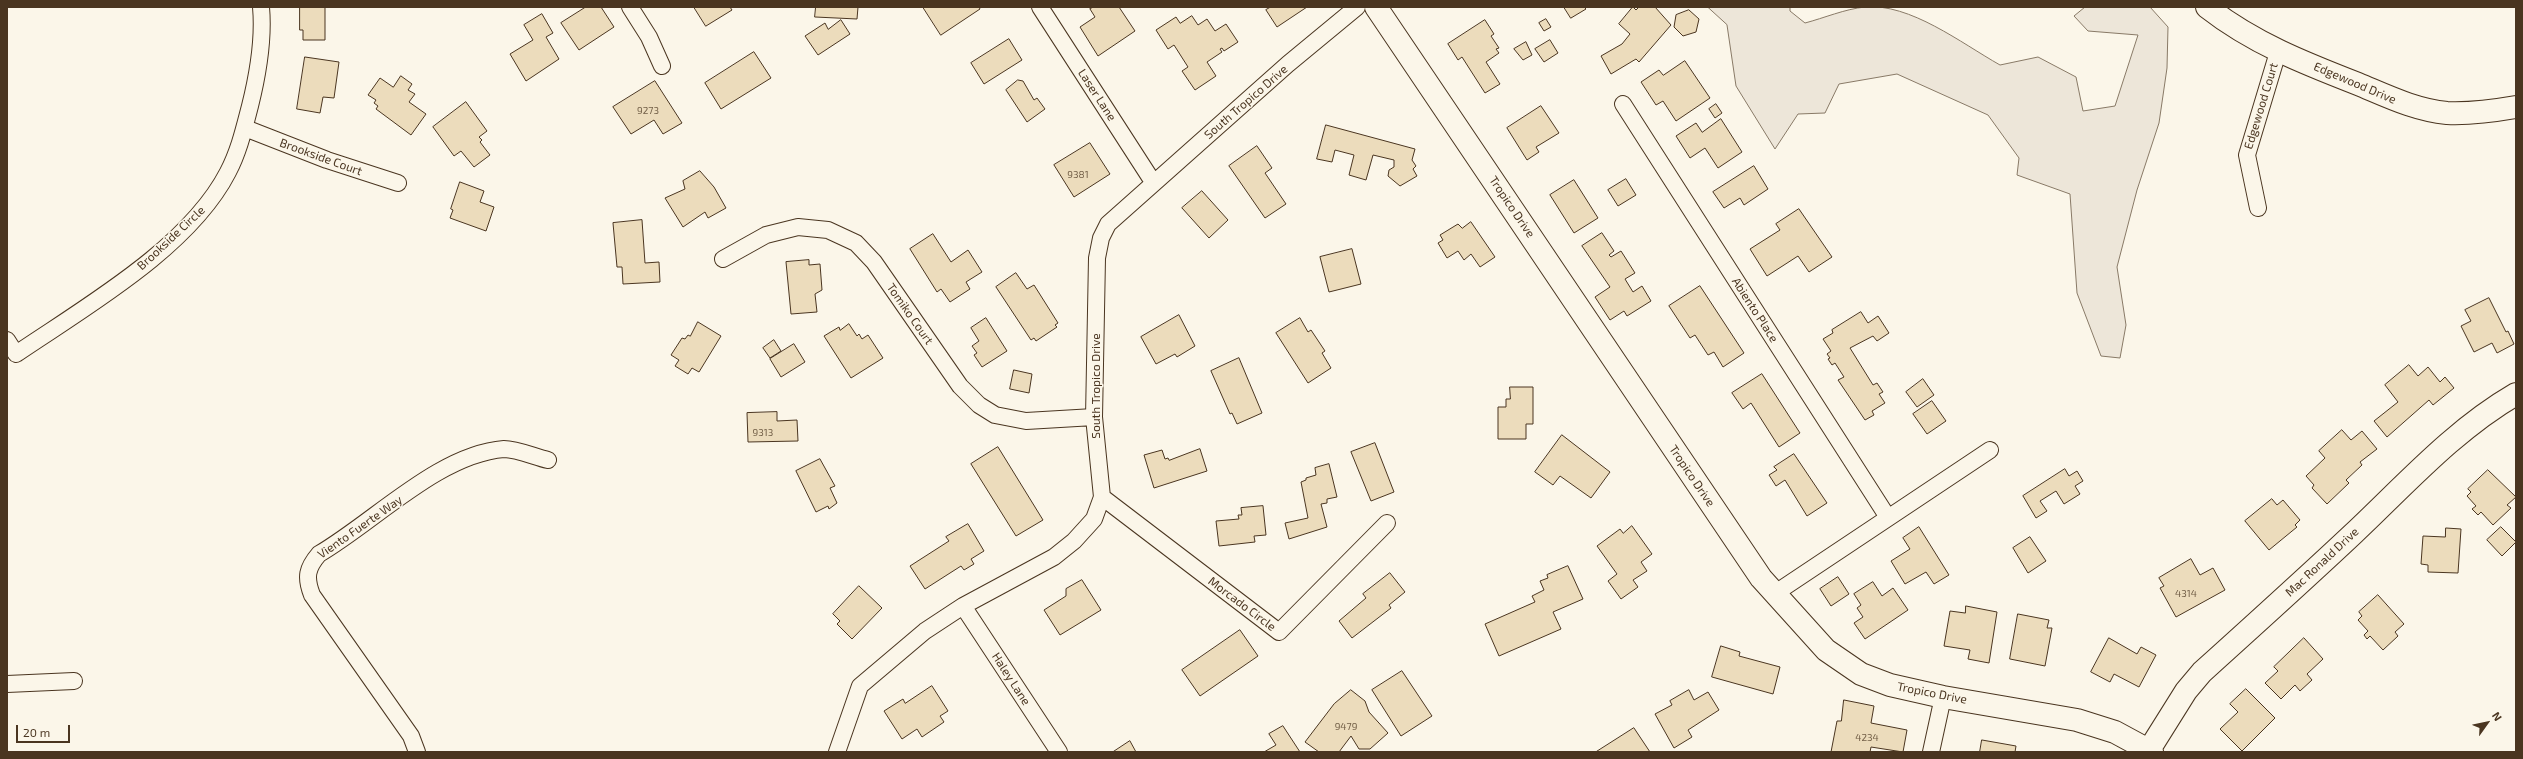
<!DOCTYPE html>
<style>
body{margin:0}
#map{position:relative;width:2523px;height:759px;overflow:hidden;background:#fbf6e9;font-family:"Exo 2",sans-serif}
canvas{display:block}
.frame{position:absolute;inset:0;border:8px solid #4a3520;pointer-events:none}
.north{position:absolute;left:2467px;top:703px;width:40px;height:40px;-webkit-text-stroke:3px #fbf6e9;paint-order:stroke;rotate:57deg;font-size:11px;font-weight:700;line-height:16px;text-align:center;color:#4a3520}
.north::after{content:'';display:block;margin:auto;width:14px;height:18px;background:#4a3520;clip-path:polygon(50% 0,100% 100%,50% 72%,0 100%)}
.scale{position:absolute;left:16px;top:725px;width:54px;height:18px;box-sizing:border-box;border:2px solid #4a3520;border-top:0;padding-left:5px;font-size:12px;line-height:14px;white-space:nowrap;color:#4a3520;-webkit-text-stroke:3px #fbf6e9;paint-order:stroke}
</style>
<div id="map">
<canvas width="2523" height="759"></canvas>
<div class="frame"></div>
<div class="north">N</div>
<div class="scale">20 m</div>
</div>
<script>
const g = document.querySelector('canvas').getContext('2d');
g.lineJoin = 'round';
function paint(path, color) {
  g.fillStyle = color;
  g.fill(path, 'evenodd');
}
function strokePath(path, color, width, dash) {
  g.strokeStyle = color;
  g.lineWidth = width;
  g.lineCap = dash ? 'butt' : 'round';
  g.setLineDash(dash || []);
  g.stroke(path);
}
function drawText(font, color, halo, rows, align = 'center') {
  g.font = font + ' "Exo 2",sans-serif';
  g.lineWidth = 3;
  g.setLineDash([]);
  g.textBaseline = 'middle';
  g.strokeStyle = halo;
  g.fillStyle = color;
  for (const [text, x, y, turn = 0] of rows) {
    g.save();
    g.translate(x, y);
    g.rotate((+turn || 0) * Math.PI / 180);
    g.textAlign = isNaN(turn) ? turn : align;
    if (halo) g.strokeText(text, 0, 0);
    g.fillText(text, 0, 0);
    g.restore();
  }
}
const green = new Path2D(`
 M 1708,7 L 1790,7 L 1790,11 L 1805,23 C 1824,18 1845,9 1865,7 C 1910,3 1961,43 2000,65 L 2038,57 L 2076,77 L 2083,111 L 2115,106 L 2138,35 L 2088,31 L 2074,16 L 2085,7 L 2150,7 L 2168,27 L 2167,68 L 2159,123 L 2137,190 L 2117,267 L 2126,325 L 2120,358 L 2101,356 L 2077,293 L 2070,194 L 2017,175 L 2019,158 L 1988,115 L 1897,74 L 1839,84 L 1825,113 L 1798,114 L 1775,149 L 1736,86 L 1727,25 Z`);
const building = new Path2D(`
 M 300,7 L 325,7 L 325,40 L 303,40 L 303,30 L 300,30 Z
 M 586,7 L 601,7 L 614,27 L 579,50 L 561,23 Z
 M 694,7 L 730,7 L 732,10 L 706,26 Z
 M 816,7 L 858,7 L 857,19 L 815,17 Z
 M 923,7 L 979,7 L 980,9 L 941,35 Z
 M 1094,7 L 1119,7 L 1135,31 L 1098,56 L 1080,27 L 1095,17 L 1090,9 Z
 M 1271,7 L 1307,7 L 1277,27 L 1266,10 Z
 M 1564,7 L 1584,7 L 1586,9 L 1571,18 Z
 M 1633,7 L 1636,10 L 1639,7 L 1655,7 L 1671,25 L 1639,62 L 1636,59 L 1611,74 L 1601,56 L 1622,44 L 1630,34 L 1619,24 Z
 M 1689,10 L 1699,19 L 1696,32 L 1683,36 L 1674,27 L 1676,15 Z
 M 542,14 L 553,33 L 546,37 L 559,59 L 526,81 L 510,54 L 533,40 L 524,25 Z
 M 1192,16 L 1198,25 L 1207,19 L 1215,31 L 1226,24 L 1238,42 L 1224,51 L 1222,48 L 1220,49 L 1222,52 L 1207,62 L 1216,76 L 1195,90 L 1182,71 L 1188,67 L 1174,45 L 1168,49 L 1156,30 L 1176,17 L 1180,23 Z
 M 1546,19 L 1551,27 L 1544,31 L 1539,23 Z
 M 841,20 L 850,34 L 818,55 L 805,36 L 825,23 L 828,29 Z
 M 1485,20 L 1494,34 L 1491,36 L 1499,48 L 1496,49 L 1499,53 L 1486,62 L 1500,84 L 1485,93 L 1462,57 L 1458,60 L 1448,44 Z
 M 1009,39 L 1022,60 L 984,84 L 971,63 Z
 M 1550,40 L 1558,53 L 1544,62 L 1535,49 Z
 M 1526,42 L 1532,55 L 1523,60 L 1514,49 Z
 M 754,52 L 771,78 L 721,109 L 705,83 Z
 M 305,57 L 339,62 L 334,98 L 323,97 L 320,113 L 297,109 Z
 M 1685,61 L 1710,98 L 1676,121 L 1663,101 L 1656,105 L 1641,82 L 1659,70 L 1663,75 Z
 M 401,76 L 412,84 L 408,90 L 415,94 L 409,102 L 426,114 L 411,135 L 376,109 L 378,106 L 374,103 L 376,100 L 368,95 L 380,78 L 393,87 Z
 M 1018,80 L 1023,81 L 1034,100 L 1037,98 L 1045,109 L 1027,122 L 1006,90 Z
 M 655,81 L 682,123 L 663,134 L 654,120 L 631,134 L 613,107 Z
 M 466,102 L 487,131 L 479,137 L 482,140 L 480,142 L 490,155 L 474,167 L 461,151 L 454,156 L 433,127 Z
 M 1716,104 L 1722,113 L 1715,118 L 1709,109 Z
 M 1541,106 L 1559,133 L 1536,147 L 1539,152 L 1527,160 L 1507,128 Z
 M 1721,119 L 1742,152 L 1718,168 L 1705,148 L 1690,158 L 1676,136 L 1696,123 L 1702,132 Z
 M 1326,125 L 1415,149 L 1412,160 L 1416,166 L 1413,169 L 1417,176 L 1400,186 L 1388,176 L 1389,170 L 1394,167 L 1394,160 L 1373,155 L 1366,180 L 1349,175 L 1354,155 L 1335,150 L 1332,162 L 1317,159 Z
 M 1090,143 L 1110,174 L 1074,197 L 1054,165 Z
 M 1257,146 L 1272,168 L 1265,173 L 1286,204 L 1265,218 L 1229,166 Z
 M 1754,166 L 1768,189 L 1744,205 L 1740,198 L 1724,208 L 1713,192 Z
 M 700,171 L 714,187 L 726,208 L 708,218 L 705,212 L 683,227 L 665,198 L 685,189 L 683,181 Z
 M 1626,179 L 1636,195 L 1618,206 L 1608,190 Z
 M 1574,180 L 1598,218 L 1574,233 L 1550,195 Z
 M 460,182 L 484,191 L 480,202 L 494,207 L 486,231 L 450,218 L 453,210 L 451,209 Z
 M 1202,191 L 1228,220 L 1209,238 L 1182,208 Z
 M 1799,209 L 1832,257 L 1809,272 L 1798,256 L 1767,276 L 1750,249 L 1780,230 L 1776,224 Z
 M 642,220 L 645,263 L 659,262 L 660,282 L 623,284 L 622,267 L 617,267 L 613,223 Z
 M 1471,222 L 1495,257 L 1480,267 L 1471,254 L 1464,260 L 1458,251 L 1447,258 L 1438,243 L 1443,240 L 1440,235 L 1458,224 L 1462,228 Z
 M 1602,233 L 1614,251 L 1609,255 L 1611,257 L 1621,251 L 1635,273 L 1625,279 L 1633,292 L 1642,286 L 1651,301 L 1627,316 L 1624,311 L 1610,320 L 1595,297 L 1610,287 L 1582,246 Z
 M 933,234 L 951,262 L 968,250 L 982,272 L 966,282 L 970,289 L 950,302 L 941,289 L 937,292 L 910,249 Z
 M 1352,249 L 1361,284 L 1329,292 L 1320,257 Z
 M 809,260 L 809,265 L 820,264 L 822,290 L 815,294 L 817,312 L 791,314 L 786,262 Z
 M 1016,273 L 1027,289 L 1034,285 L 1058,323 L 1055,325 L 1057,327 L 1036,341 L 1034,338 L 1031,340 L 996,287 Z
 M 1700,286 L 1744,353 L 1723,367 L 1714,352 L 1708,355 L 1695,335 L 1690,338 L 1669,306 Z
 M 2489,298 L 2506,332 L 2508,331 L 2514,344 L 2497,353 L 2492,343 L 2474,352 L 2461,326 L 2471,321 L 2465,310 Z
 M 1861,312 L 1868,323 L 1878,316 L 1889,333 L 1877,341 L 1873,336 L 1850,348 L 1873,385 L 1877,383 L 1883,392 L 1879,394 L 1885,403 L 1872,411 L 1874,415 L 1865,420 L 1838,380 L 1844,377 L 1835,363 L 1832,365 L 1828,359 L 1830,358 L 1827,354 L 1831,351 L 1823,339 L 1833,333 L 1832,330 Z
 M 1179,315 L 1195,346 L 1177,357 L 1175,354 L 1156,364 L 1141,337 Z
 M 986,318 L 1007,351 L 982,367 L 974,355 L 977,353 L 972,346 L 979,341 L 971,328 Z
 M 1300,318 L 1308,332 L 1311,330 L 1325,351 L 1322,353 L 1331,368 L 1308,383 L 1276,333 Z
 M 698,322 L 721,336 L 699,372 L 692,368 L 688,374 L 675,366 L 679,360 L 671,355 L 682,338 L 685,339 L 688,335 L 690,336 Z
 M 849,324 L 857,336 L 859,334 L 862,339 L 868,335 L 883,358 L 851,378 L 824,336 L 839,327 L 840,330 Z
 M 774,340 L 781,351 L 770,358 L 763,348 Z
 M 794,344 L 805,362 L 781,377 L 770,359 Z
 M 1239,358 L 1262,413 L 1237,424 L 1232,413 L 1230,414 L 1211,371 Z
 M 2409,365 L 2418,376 L 2428,367 L 2440,382 L 2445,377 L 2454,388 L 2433,405 L 2429,400 L 2387,437 L 2374,421 L 2398,402 L 2385,385 Z
 M 1014,370 L 1032,374 L 1029,393 L 1010,389 Z
 M 1762,374 L 1800,433 L 1779,447 L 1751,403 L 1743,409 L 1732,393 Z
 M 1923,379 L 1934,395 L 1917,407 L 1906,392 Z
 M 1510,387 L 1533,387 L 1533,424 L 1526,424 L 1526,439 L 1498,439 L 1498,407 L 1506,407 L 1506,399 L 1510,399 Z
 M 1932,401 L 1946,421 L 1927,434 L 1913,414 Z
 M 777,412 L 777,421 L 797,420 L 798,441 L 748,442 L 747,413 Z
 M 2342,430 L 2351,440 L 2362,431 L 2377,449 L 2360,462 L 2362,465 L 2346,480 L 2349,483 L 2327,504 L 2312,488 L 2314,485 L 2306,476 L 2325,458 L 2319,451 Z
 M 1562,435 L 1610,472 L 1591,498 L 1560,476 L 1553,485 L 1535,472 Z
 M 1375,443 L 1394,492 L 1371,501 L 1351,452 Z
 M 998,447 L 1043,520 L 1016,536 L 971,464 Z
 M 1200,449 L 1207,471 L 1154,488 L 1144,455 L 1162,450 L 1165,459 L 1168,458 L 1169,460 Z
 M 1794,454 L 1827,503 L 1807,516 L 1785,480 L 1776,486 L 1769,475 L 1777,470 L 1774,467 Z
 M 820,459 L 835,486 L 830,488 L 837,503 L 829,509 L 828,506 L 816,512 L 796,471 Z
 M 1329,464 L 1337,497 L 1327,499 L 1327,503 L 1321,504 L 1327,527 L 1289,539 L 1285,523 L 1308,518 L 1301,482 L 1306,480 L 1306,478 L 1316,475 L 1315,468 Z
 M 2065,469 L 2069,476 L 2077,471 L 2083,481 L 2075,486 L 2080,494 L 2064,504 L 2056,491 L 2040,501 L 2047,511 L 2036,518 L 2023,496 Z
 M 2488,470 L 2516,497 L 2507,505 L 2511,508 L 2493,525 L 2481,512 L 2478,515 L 2472,509 L 2476,506 L 2467,496 L 2471,492 L 2468,489 Z
 M 2272,499 L 2277,505 L 2283,500 L 2300,520 L 2295,525 L 2297,527 L 2269,550 L 2245,521 Z
 M 1263,506 L 1266,535 L 1254,536 L 1255,542 L 1219,546 L 1216,521 L 1239,519 L 1238,515 L 1242,515 L 1241,508 Z
 M 968,524 L 984,551 L 971,559 L 974,564 L 964,570 L 961,566 L 925,589 L 910,566 L 949,541 L 946,537 Z
 M 1632,526 L 1652,554 L 1641,562 L 1647,571 L 1633,580 L 1638,587 L 1621,599 L 1608,581 L 1617,574 L 1597,546 L 1620,529 L 1623,533 Z
 M 1919,527 L 1949,575 L 1934,584 L 1926,572 L 1905,584 L 1891,561 L 1910,549 L 1903,538 Z
 M 2501,527 L 2516,542 L 2502,556 L 2487,540 Z
 M 2446,528 L 2461,529 L 2458,573 L 2428,572 L 2428,565 L 2421,564 L 2423,536 L 2445,537 Z
 M 2030,537 L 2046,561 L 2028,573 L 2013,548 Z
 M 2191,559 L 2200,575 L 2213,568 L 2225,590 L 2176,617 L 2160,588 L 2164,586 L 2159,578 Z
 M 1568,566 L 1583,599 L 1553,612 L 1561,629 L 1499,656 L 1485,624 L 1535,602 L 1532,596 L 1544,590 L 1540,581 L 1548,578 L 1547,575 Z
 M 1390,573 L 1405,592 L 1389,605 L 1391,608 L 1352,638 L 1339,621 L 1366,598 L 1363,594 Z
 M 1838,577 L 1849,594 L 1831,606 L 1820,589 Z
 M 1082,580 L 1101,610 L 1060,635 L 1044,610 L 1066,596 L 1066,589 Z
 M 1873,582 L 1882,596 L 1893,588 L 1908,610 L 1865,639 L 1854,623 L 1863,617 L 1857,608 L 1861,605 L 1854,594 Z
 M 859,586 L 882,608 L 852,639 L 837,624 L 840,621 L 833,614 Z
 M 2378,595 L 2404,624 L 2395,632 L 2398,636 L 2383,650 L 2370,636 L 2367,639 L 2364,635 L 2368,631 L 2358,620 L 2362,616 L 2359,612 Z
 M 1966,606 L 1997,612 L 1989,663 L 1968,659 L 1970,650 L 1944,646 L 1950,611 L 1965,613 Z
 M 2018,614 L 2049,620 L 2047,628 L 2052,628 L 2045,666 L 2010,659 Z
 M 1240,630 L 1258,656 L 1200,696 L 1182,670 Z
 M 2109,638 L 2137,654 L 2141,647 L 2156,655 L 2139,687 L 2114,674 L 2110,682 L 2091,672 Z
 M 2304,638 L 2323,659 L 2307,674 L 2312,680 L 2300,691 L 2295,685 L 2281,699 L 2265,683 L 2278,671 L 2274,667 Z
 M 1721,646 L 1740,652 L 1739,656 L 1780,667 L 1773,694 L 1712,677 Z
 M 1402,671 L 1432,716 L 1401,736 L 1372,690 Z
 M 932,686 L 948,711 L 940,716 L 944,722 L 922,737 L 917,729 L 902,739 L 884,711 L 903,699 L 905,703 Z
 M 2246,689 L 2275,718 L 2242,751 L 2220,729 L 2238,712 L 2230,704 Z
 M 1351,690 L 1365,701 L 1369,712 L 1388,733 L 1370,749 L 1359,749 L 1351,736 L 1339,752 L 1319,752 L 1305,742 L 1334,704 Z
 M 1689,690 L 1694,700 L 1708,692 L 1719,710 L 1688,730 L 1692,737 L 1674,748 L 1655,714 L 1672,705 L 1670,701 Z
 M 1844,700 L 1874,706 L 1871,723 L 1907,730 L 1903,752 L 1871,747 L 1870,752 L 1831,752 L 1837,721 L 1841,721 Z
 M 1283,726 L 1300,752 L 1264,752 L 1276,745 L 1269,734 Z
 M 1634,728 L 1650,752 L 1596,752 Z
 M 1982,740 L 2016,746 L 2015,752 L 1980,752 Z
 M 1130,741 L 1136,752 L 1113,752 Z`);
const street = new Path2D(`
 M 630,7 L 649,37 L 662,66
 M 1040,7 L 1153,182
 M 1623,104 L 1887,516
 M 245,128 L 327,160 L 398,183
 M 2258,208 L 2247,155 L 2278,52
 M 723,259 L 766,235 L 798,227 L 828,230 L 856,243 L 874,262 L 960,386 L 979,405 L 995,415 L 1026,421 L 1094,417
 M 7,340 L 16,354 C 85,307 189,248 228,172 C 239,151 244,129 250,106 C 258,74 264,40 261,7
 M 1102,497 L 1279,632 L 1387,523
 M 1774,594 L 1990,450
 M 963,606 L 1059,752
 M 7,684 L 74,681
 M 417,752 L 411,736 L 312,595 C 305,577 307,568 319,554 C 374,522 439,454 504,449 C 517,449 535,457 548,460
 M 837,752 L 860,686 L 925,631 L 963,606 L 1054,557 L 1074,541 L 1094,519 L 1102,497 L 1094,417 L 1097,258 L 1101,238 L 1108,224 L 1288,64 L 1357,7
 M 1931,752 L 1943,697`);
const secondary = new Path2D(`
 M 1376,7 L 1761,578 L 1826,650 L 1861,674 L 1890,685 L 1943,697 L 2077,720 L 2115,732 L 2152,752
 M 2207,7 C 2253,43 2304,63 2358,84 C 2387,96 2415,110 2447,113 C 2470,114 2493,111 2516,107
 M 2149,750 L 2186,691 L 2202,672 C 2253,626 2304,580 2354,533 C 2406,484 2454,430 2516,394`);
const numberNames = [
 ["9273",648,111],
 ["9381",1078,175],
 ["9313",763,433],
 ["4314",2186,594],
 ["9479",1346,727],
 ["4234",1867,738]
];
const streetNames = [
 ["Edgewood Drive",2355,83,23],
 ["Laser Lane",1097,95,57],
 ["South Tropico Drive",1246,102,-41],
 ["Edgewood Court",2261,106,-73],
 ["Brookside Court",321,157,20],
 ["Tropico Drive",1512,207,56],
 ["Brookside Circle",171,238,-43],
 ["Abiento Place",1755,310,57],
 ["Tomiko Court",910,314,55],
 ["South Tropico Drive",1096,386,-90],
 ["Tropico Drive",1692,476,56],
 ["Viento Fuerte Way",360,527,-35],
 ["Mac Ronald Drive",2322,562,-43],
 ["Morcado Circle",1242,604,37],
 ["Haley Lane",1011,679,57],
 ["Tropico Drive",1932,693,11]
];
paint(green, '#ede6d9');
strokePath(green, '#887966', 1);
paint(building, '#ecdcbc');
strokePath(building, '#4a3520', 1);
strokePath(street, '#4a3520', 18);
strokePath(secondary, '#4a3520', 24);
strokePath(street, '#fbf6e9', 16);
strokePath(secondary, '#fbf6e9', 22);
drawText('10px', '#725f47', null, numberNames);
drawText('12px', '#4a3520', '#fbf6e9', streetNames);
</script>
